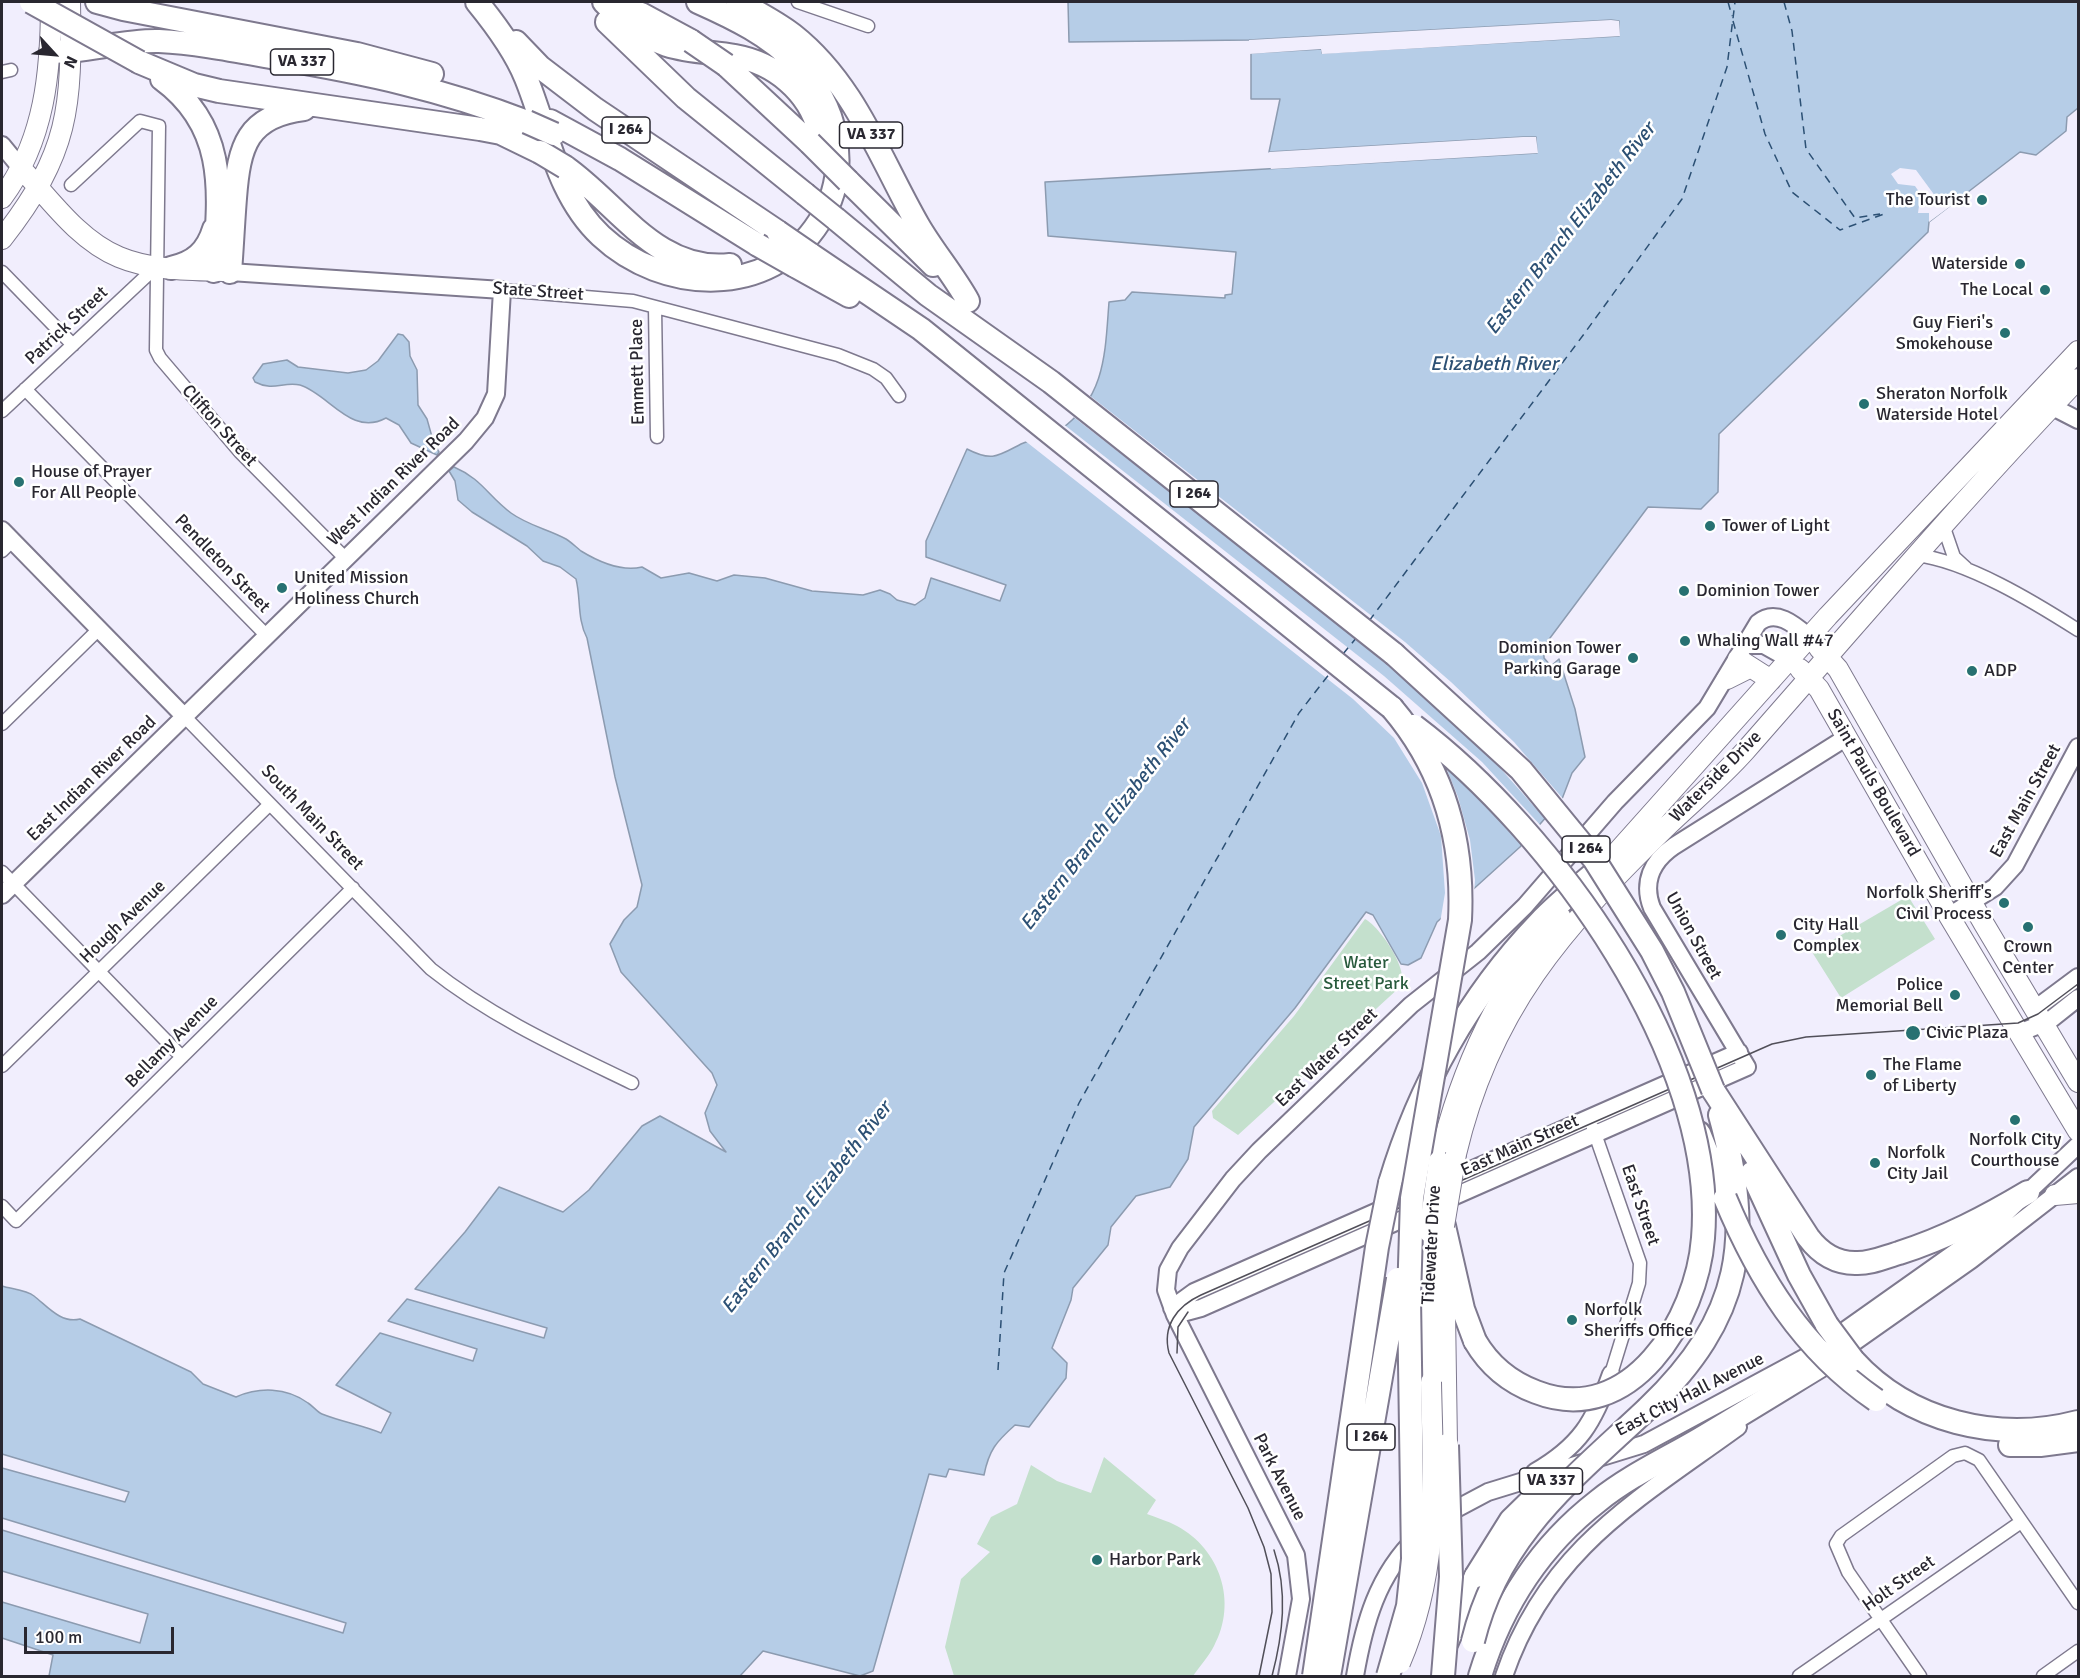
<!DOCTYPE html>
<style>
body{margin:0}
#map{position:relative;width:2080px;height:1678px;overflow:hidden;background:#f1eefd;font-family:Signika,sans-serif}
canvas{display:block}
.frame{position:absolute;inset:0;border:3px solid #292730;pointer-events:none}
.north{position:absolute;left:24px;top:24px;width:60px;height:60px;-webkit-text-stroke:4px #fff;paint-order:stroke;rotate:116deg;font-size:16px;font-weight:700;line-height:24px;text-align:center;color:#292730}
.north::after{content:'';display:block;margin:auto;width:21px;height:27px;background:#292730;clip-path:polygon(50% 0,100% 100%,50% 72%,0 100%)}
.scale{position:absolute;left:24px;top:1627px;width:150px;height:27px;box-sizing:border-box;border:3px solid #292730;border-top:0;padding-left:8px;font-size:18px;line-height:21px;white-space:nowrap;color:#292730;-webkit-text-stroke:4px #fff;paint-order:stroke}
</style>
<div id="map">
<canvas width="2080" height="1678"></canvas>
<div class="frame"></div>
<div class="north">N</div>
<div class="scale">100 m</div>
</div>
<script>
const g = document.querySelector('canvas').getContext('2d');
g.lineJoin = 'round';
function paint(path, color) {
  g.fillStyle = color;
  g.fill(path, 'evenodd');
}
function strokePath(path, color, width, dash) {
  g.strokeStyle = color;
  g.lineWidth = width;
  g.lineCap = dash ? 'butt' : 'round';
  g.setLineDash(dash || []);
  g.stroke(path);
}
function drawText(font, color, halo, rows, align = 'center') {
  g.font = font + ' Signika,sans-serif';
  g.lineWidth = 5;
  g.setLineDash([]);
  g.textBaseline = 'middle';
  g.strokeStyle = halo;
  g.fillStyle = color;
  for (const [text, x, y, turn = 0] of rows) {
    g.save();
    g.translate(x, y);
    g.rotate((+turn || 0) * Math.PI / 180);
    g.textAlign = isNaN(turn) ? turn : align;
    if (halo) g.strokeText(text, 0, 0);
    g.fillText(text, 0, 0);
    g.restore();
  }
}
const green = new Path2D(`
 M 1908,896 L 1935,939 L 1841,998 L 1812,952 Z
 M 1365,919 C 1379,926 1411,971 1400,987 L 1238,1135 L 1213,1118 L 1212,1111 L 1294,1016 Z
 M 1104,1457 L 1156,1500 L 1147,1514 C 1157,1518 1168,1521 1177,1526 C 1220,1549 1238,1602 1214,1646 C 1209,1656 1200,1666 1193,1676 L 954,1676 L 945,1647 L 961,1579 L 990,1552 L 977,1544 L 991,1517 L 1017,1504 L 1031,1465 L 1057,1481 L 1091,1493 Z`);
const water = new Path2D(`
 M 1068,2 L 2078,2 L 2078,108 L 2067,117 L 2066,131 L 2036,155 L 2020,152 L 1929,222 L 1928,232 L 1719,434 L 1718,492 L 1701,509 L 1648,507 L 1544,646 L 1544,658 L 1551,666 L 1559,659 L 1575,709 L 1585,757 L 1572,773 L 1562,799 L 1520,847 L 1437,922 L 1421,958 L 1408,965 L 1401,964 L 1373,915 L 1366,912 L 1295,1008 L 1194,1127 L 1188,1159 L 1170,1187 L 1136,1196 L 1111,1227 L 1108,1245 L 1073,1288 L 1071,1300 L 1052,1348 L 1067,1363 L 1066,1378 L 1029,1427 L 1015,1425 C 996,1442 989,1450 984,1475 L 949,1469 L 946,1477 L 929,1474 L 873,1671 L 860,1676 L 763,1651 L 740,1676 L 49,1676 L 53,1655 L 2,1638 L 2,1602 L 140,1643 L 148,1614 L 2,1571 L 2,1530 L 343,1633 L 346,1623 L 2,1518 L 2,1468 L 125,1502 L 129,1492 L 2,1454 L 2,1286 C 11,1289 26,1290 34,1296 C 47,1306 61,1324 80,1319 L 191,1372 L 203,1384 L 236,1397 C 259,1387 286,1387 308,1403 C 313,1406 317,1412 322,1414 C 342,1422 362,1425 381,1433 L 391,1413 L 336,1385 L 380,1333 L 473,1361 L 477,1349 L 388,1321 L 407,1299 L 544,1338 L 547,1328 L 415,1289 L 465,1232 L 499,1187 L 563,1212 L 589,1190 L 642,1126 L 660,1116 L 726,1152 L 710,1131 L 705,1113 L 717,1085 L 712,1073 L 621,972 L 610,944 L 624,920 L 637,907 L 642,885 L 615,777 L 587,638 C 577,619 581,599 576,579 L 560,567 L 543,561 L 527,546 L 472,512 L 458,500 L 455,481 L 449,471 L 454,467 C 482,479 488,496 511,513 C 529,526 548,529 566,539 C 571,542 576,547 581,551 C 599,562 621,572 642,567 L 661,578 L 689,573 L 717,581 L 734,575 L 765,578 L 812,591 L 863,595 L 880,590 L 890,594 L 897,600 L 915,605 L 925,598 L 931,578 L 1000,601 L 1006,585 L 926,557 L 926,541 L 967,449 C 992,462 998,456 1021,444 C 1033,438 1049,437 1060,430 C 1106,397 1105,353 1109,302 L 1125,300 L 1132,292 L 1225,298 L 1225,295 L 1232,294 L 1236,252 L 1048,236 L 1045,182 L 1537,153 L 1536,137 L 1523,137 L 1269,152 L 1280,99 L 1251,99 L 1251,53 L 1322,49 L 1322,53 L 1619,36 L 1619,21 L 1611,20 L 1249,40 L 1069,42 Z
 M 398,334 L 403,335 L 409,342 L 410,356 L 417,370 L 418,405 L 427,419 L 434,444 L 439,452 L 437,455 L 411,443 L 399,425 L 386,418 C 351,437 329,394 300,385 C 283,381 274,392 255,382 L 253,378 L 263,364 L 287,360 L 298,367 L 348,373 L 366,370 L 378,361 Z`);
const pier = new Path2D(`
 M 1611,20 L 1619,21 L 1620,36 L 1322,54 L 1321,49 L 1249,54 L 1251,50 L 1321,46 L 1325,51 L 1617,34 L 1616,23 L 1611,23 L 1249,43 L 1249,40 Z
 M 1523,137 L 1536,137 L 1538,153 L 1271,169 L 1270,166 L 1534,150 L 1534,140 L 1523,140 L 1270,155 L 1269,152 Z
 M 1900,168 L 1916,170 L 1941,204 L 1952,205 L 1929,222 L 1929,213 L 1918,213 L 1919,206 L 1929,206 L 1915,186 L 1898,184 L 1891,174 Z
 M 1089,395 L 1405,642 L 1451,682 L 1514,742 L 1565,801 L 1547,821 L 1485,751 L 1448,716 L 1319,608 L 1071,415 Z
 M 1062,423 L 1384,676 L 1482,762 L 1542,827 L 1529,842 L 1463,772 L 1449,763 L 1445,765 L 1458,797 L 1470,840 L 1475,880 L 1474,894 L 1453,912 L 1455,867 L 1441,805 L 1429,777 L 1401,736 L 1420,764 L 1436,800 L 1450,855 L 1449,911 L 1448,917 L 1440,923 L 1445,893 L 1441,836 L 1422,783 L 1394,738 L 1353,699 L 1024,440 L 1057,428 Z`);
const ferry = new Path2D(`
 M 1728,2 L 1732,16
 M 1784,2 L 1792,31 L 1806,149 L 1855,218 L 1880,214
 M 1733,21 L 1765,134 L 1792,192 L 1840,230 L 1884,214
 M 1369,621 L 1584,334 L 1682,199 L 1727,67 L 1735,2
 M 1343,654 L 1357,637
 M 998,1370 L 1004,1273 L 1079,1103 L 1299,713 L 1330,673`);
const street = new Path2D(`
 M 798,2 L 868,26
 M 2,72 L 11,70
 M 71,185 L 140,121 L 159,126 L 156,350 L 160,358 L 240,452 L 345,558
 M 2,272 L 73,345
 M 502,290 L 633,301 L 838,355 L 873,369 L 886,378 L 899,396
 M 655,307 L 657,437
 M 25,389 L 266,635
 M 2,411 L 157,266
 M 1943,525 L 1954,557 L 1966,568
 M 2,551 L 12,541
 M 1916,555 C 1967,561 2034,602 2078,630
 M 184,716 L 431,969 C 491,1017 564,1050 632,1083
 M 2,724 L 99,629
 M 2,872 L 182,1057
 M 2,1066 L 270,804
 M 1593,1128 L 1640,1263 L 1639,1283 L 1611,1374
 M 2,1206 L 16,1221 L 353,888
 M 1799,1676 L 2021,1522
 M 1920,1676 L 1848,1572 L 1836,1544 L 1841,1536 L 1953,1456 L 1965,1453 L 1979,1460 L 2078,1603
 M 2043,1676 L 2078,1651`);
const secondary = new Path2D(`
 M 2,145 L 20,167
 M 2041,401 L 2078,420
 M 2,530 L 184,716
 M 1745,645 L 1764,645 L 1789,659
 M 2,895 L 466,441 L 485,418 L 496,394 L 502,290 L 230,272
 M 1949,916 L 1995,887 L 2015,865 L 2078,747
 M 2035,1009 L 2078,977
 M 2019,1033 L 2049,1021 L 2078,998
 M 1172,1308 L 1194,1292 L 1739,1052
 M 1175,1315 L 1201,1308 L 1747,1067 L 1652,908 C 1642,882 1652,861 1674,846 L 1847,737
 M 1836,1355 L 1971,1260 L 2078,1177
 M 1535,1472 C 1580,1446 1594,1422 1611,1374
 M 1441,1517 L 1488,1492 L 1644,1444 L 1813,1353 L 1991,1227 L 2078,1145
 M 1287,1676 L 1301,1599 L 1296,1555 L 1175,1315 L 1166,1290 L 1168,1270 L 1180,1248 L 1233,1179 L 1259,1151 L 1411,1005 L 1478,952 L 1525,906 L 1615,802 L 1707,708 L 1758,623 C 1776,608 1795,625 1809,637
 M 1355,1676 C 1364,1624 1377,1575 1417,1537
 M 1504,1676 C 1547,1550 1636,1501 1738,1427`);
const primary = new Path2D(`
 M 20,167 C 49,198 78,240 119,257 C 152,271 193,270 229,271
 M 2,198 C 45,140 51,71 51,2
 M 2,239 C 70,152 72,108 70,2
 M 1819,648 L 1838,669 L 1984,924 L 2078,1082
 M 1738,659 L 1771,680
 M 1800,669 L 1819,689 L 1949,916 L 2078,1131
 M 1727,679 L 1749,668
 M 1602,869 L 1828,616 L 2078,351
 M 1456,1154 C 1490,1009 1562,929 1665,828 C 1692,802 1720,779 1745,751 C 1855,626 1963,499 2078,379
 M 1439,1161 C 1460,1070 1499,986 1560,916
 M 2055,1195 L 2078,1193
 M 1429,1232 L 1431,1382
 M 1444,1246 L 1447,1445`);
const highway = new Path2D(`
 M 97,2 L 123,9 L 357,54 L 432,74
 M 477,2 C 495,24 515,51 526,78 C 548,132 557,195 601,236 C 663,294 770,299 819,222 C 836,196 841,166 835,135 C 830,108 816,84 797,64 C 769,35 734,18 698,2
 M 604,2 C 622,21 641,36 667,45 C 689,52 713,52 735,56 C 774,63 809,91 819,131
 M 609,2 L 641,14 L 691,41
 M 738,2 C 757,12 776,22 793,35 C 855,84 880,159 918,225 C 933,251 953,274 968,301
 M 607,22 L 686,98 L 805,194
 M 516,42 L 540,67 L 595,109 L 778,232
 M 51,52 C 87,52 123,40 159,41 C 198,43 237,51 276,58 C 366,73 441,89 527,122
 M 139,62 L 194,85 L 219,91 L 480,129 L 501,133 L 540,152
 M 726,65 L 810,143
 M 162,79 C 230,129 219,197 214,271
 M 550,121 L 620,159 L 758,245
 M 565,167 C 618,204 657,273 730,265
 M 848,181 L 933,265
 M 836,219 L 928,295 L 1051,382 L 1394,654
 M 810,254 L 921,329 L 1392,708
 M 795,266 L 849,296
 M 171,268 C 194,263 207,252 214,229
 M 230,272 C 232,247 233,223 235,198 C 239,146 247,116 304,109
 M 1713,1090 L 1808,1237 C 1820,1253 1835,1263 1855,1263 C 1870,1264 1885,1257 1899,1253 C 1946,1238 1986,1217 2028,1192
 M 1699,1133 L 1725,1198
 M 1752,1173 L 1799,1275 L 1827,1325
 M 1390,1183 C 1419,1086 1469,996 1539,923 C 1561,900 1587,880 1611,859
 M 1444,1226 L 1463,1309 L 1475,1341
 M 1853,1360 C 1909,1422 1998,1443 2078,1422
 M 1648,1408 C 1743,1317 1754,1238 1720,1115
 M 2010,1445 L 2040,1445 L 2078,1440
 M 1447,1642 L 1476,1576
 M 1480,1676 C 1501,1607 1540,1546 1598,1501 C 1629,1476 1666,1459 1700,1439 C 1742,1414 1784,1388 1825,1363`);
const tram = new Path2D(`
 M 1177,1353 L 1178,1327 L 1188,1312
 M 1259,1676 L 1272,1612 L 1271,1574 L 1264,1547 L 1248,1508 L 1169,1353 C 1162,1326 1177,1306 1201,1295 L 1772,1044 L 1806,1037 L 2018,1023 L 2038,1014 L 2078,984
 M 1272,1676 C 1283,1634 1288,1592 1274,1550`);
const primaryBridge = new Path2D(`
 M 1444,1226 L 1456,1154
 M 1429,1232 L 1439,1161
 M 1400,1663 C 1441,1567 1433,1483 1431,1382`);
const highwayBridge = new Path2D(`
 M 31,2 L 139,62
 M 691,41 L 726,65
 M 527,122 L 554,134
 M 810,143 L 848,181
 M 540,152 L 565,167
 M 805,194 L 836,219
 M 778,232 L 810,254
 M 758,245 L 795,266
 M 1394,654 L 1521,770 L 1594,859 L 1652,951 L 1673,992 L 1713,1090
 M 1414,726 C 1552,830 1718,1057 1703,1238 C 1697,1318 1631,1429 1536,1392 C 1509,1382 1489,1365 1475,1341
 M 1725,1198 C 1759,1279 1802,1349 1876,1400
 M 1827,1325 L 1853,1360
 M 1476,1576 L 1511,1520 L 1553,1479
 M 1473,1641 C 1499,1534 1572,1480 1648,1408
 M 1314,1676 L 1377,1247 L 1390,1183
 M 1329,1676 L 1398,1279
 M 1388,1676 L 1408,1606 L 1413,1559 L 1409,1298 L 1412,1198 L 1460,920 C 1464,841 1443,768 1392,708
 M 1443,1676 L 1451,1577 L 1447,1445`);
const markers = [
 [1982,200,6,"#277171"],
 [2020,264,6,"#277171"],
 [2045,290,6,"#277171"],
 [2005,333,6,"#277171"],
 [1864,404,6,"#277171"],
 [19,482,6,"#277171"],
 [1710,526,6,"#277171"],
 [282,588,6,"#277171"],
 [1684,591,6,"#277171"],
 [1685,641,6,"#277171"],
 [1633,658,6,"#277171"],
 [1972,671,6,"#277171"],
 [2004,903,6,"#277171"],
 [2028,927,6,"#277171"],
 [1781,935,6,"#277171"],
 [1955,995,6,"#277171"],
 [1913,1033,8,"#277171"],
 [1871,1075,6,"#277171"],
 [2015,1120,6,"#277171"],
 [1875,1163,6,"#277171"],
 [1572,1320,6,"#277171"],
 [1097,1560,6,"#277171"]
];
const shields = [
 [302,62,63],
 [626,130,48],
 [871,135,63],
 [1194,494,48],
 [1586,849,48],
 [1371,1437,48],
 [1551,1481,63]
];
const shieldNames = [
 ["VA 337",302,62],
 ["I 264",626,130],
 ["VA 337",871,135],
 ["I 264",1194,494],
 ["I 264",1586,849],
 ["I 264",1371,1437],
 ["VA 337",1551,1481]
];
const poiNames = [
 ["The Tourist",1970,200,"right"],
 ["Waterside",2008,264,"right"],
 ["The Local",2033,290,"right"],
 ["Guy Fieri's",1993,323,"right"],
 ["Smokehouse",1993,344,"right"],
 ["Sheraton Norfolk",1876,394],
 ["Waterside Hotel",1876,415],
 ["House of Prayer",31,472],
 ["For All People",31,493],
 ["Tower of Light",1722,526],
 ["United Mission",294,578],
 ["Holiness Church",294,599],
 ["Dominion Tower",1696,591],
 ["Whaling Wall #47",1697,641],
 ["Dominion Tower",1621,648,"right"],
 ["Parking Garage",1621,669,"right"],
 ["ADP",1984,671],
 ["Norfolk Sheriff's",1992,893,"right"],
 ["Civil Process",1992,914,"right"],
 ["City Hall",1793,925],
 ["Complex",1793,946],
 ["Crown",2028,947,"center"],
 ["Center",2028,968,"center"],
 ["Police",1943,985,"right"],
 ["Memorial Bell",1943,1006,"right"],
 ["Civic Plaza",1926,1033],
 ["The Flame",1883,1065],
 ["of Liberty",1883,1086],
 ["Norfolk City",2015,1140,"center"],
 ["Courthouse",2015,1161,"center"],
 ["Norfolk",1887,1153],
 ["City Jail",1887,1174],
 ["Norfolk",1584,1310],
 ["Sheriffs Office",1584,1331],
 ["Harbor Park",1109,1560]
];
const streetNames = [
 ["State Street",538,292,4],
 ["Patrick Street",67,326,-43],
 ["Emmett Place",638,372,-91],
 ["Clifton Street",219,426,48],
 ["West Indian River Road",394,482,-44],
 ["Pendleton Street",222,564,46],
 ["Waterside Drive",1716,777,-45],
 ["East Indian River Road",92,779,-44],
 ["Saint Pauls Boulevard",1873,783,60],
 ["East Main Street",2026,801,-61],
 ["South Main Street",312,818,46],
 ["Hough Avenue",123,922,-44],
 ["Union Street",1693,936,61],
 ["Bellamy Avenue",172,1042,-45],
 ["East Water Street",1327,1058,-44],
 ["East Main Street",1520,1146,-24],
 ["East Street",1640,1205,71],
 ["Tidewater Drive",1432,1245,-87],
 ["East City Hall Avenue",1690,1395,-27],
 ["Park Avenue",1279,1477,63],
 ["Holt Street",1899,1584,-35]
];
const parkNames = [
 ["Water",1366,963],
 ["Street Park",1366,984]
];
const waterNames = [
 ["Eastern Branch Elizabeth River",1571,229,-52],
 ["Elizabeth River",1494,365],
 ["Eastern Branch Elizabeth River",1106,825,-52],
 ["Eastern Branch Elizabeth River",807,1208,-52]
];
paint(green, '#c4e0cd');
paint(water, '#b6cde7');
strokePath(water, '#8c9bb0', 1.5);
paint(pier, '#f1eefd');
strokePath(ferry, '#2c5074', 1.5, [8, 6]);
strokePath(street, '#7e798e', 15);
strokePath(secondary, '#7e798e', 20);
strokePath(primary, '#7e798e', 22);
strokePath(highway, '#7e798e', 26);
strokePath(street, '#fff', 12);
strokePath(secondary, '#fff', 16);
strokePath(primary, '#fff', 20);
strokePath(highway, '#fff', 22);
strokePath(tram, '#514f59', 1.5);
strokePath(primaryBridge, '#7e798e', 22, []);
strokePath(highwayBridge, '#7e798e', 26, []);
strokePath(primaryBridge, '#fff', 20);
strokePath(highwayBridge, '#fff', 22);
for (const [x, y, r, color] of markers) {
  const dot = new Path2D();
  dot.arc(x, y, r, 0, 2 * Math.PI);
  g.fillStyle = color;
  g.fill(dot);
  strokePath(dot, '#fff', 2);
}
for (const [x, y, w] of shields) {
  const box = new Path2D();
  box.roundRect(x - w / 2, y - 13, w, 26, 4.5);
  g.fillStyle = '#fff';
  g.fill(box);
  strokePath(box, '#292730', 1.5);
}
drawText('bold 16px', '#292730', null, shieldNames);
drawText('18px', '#292730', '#fff', poiNames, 'left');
drawText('18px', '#292730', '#fff', streetNames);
drawText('18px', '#285a3c', '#fff', parkNames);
drawText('italic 20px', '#2c5074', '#fff', waterNames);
</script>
